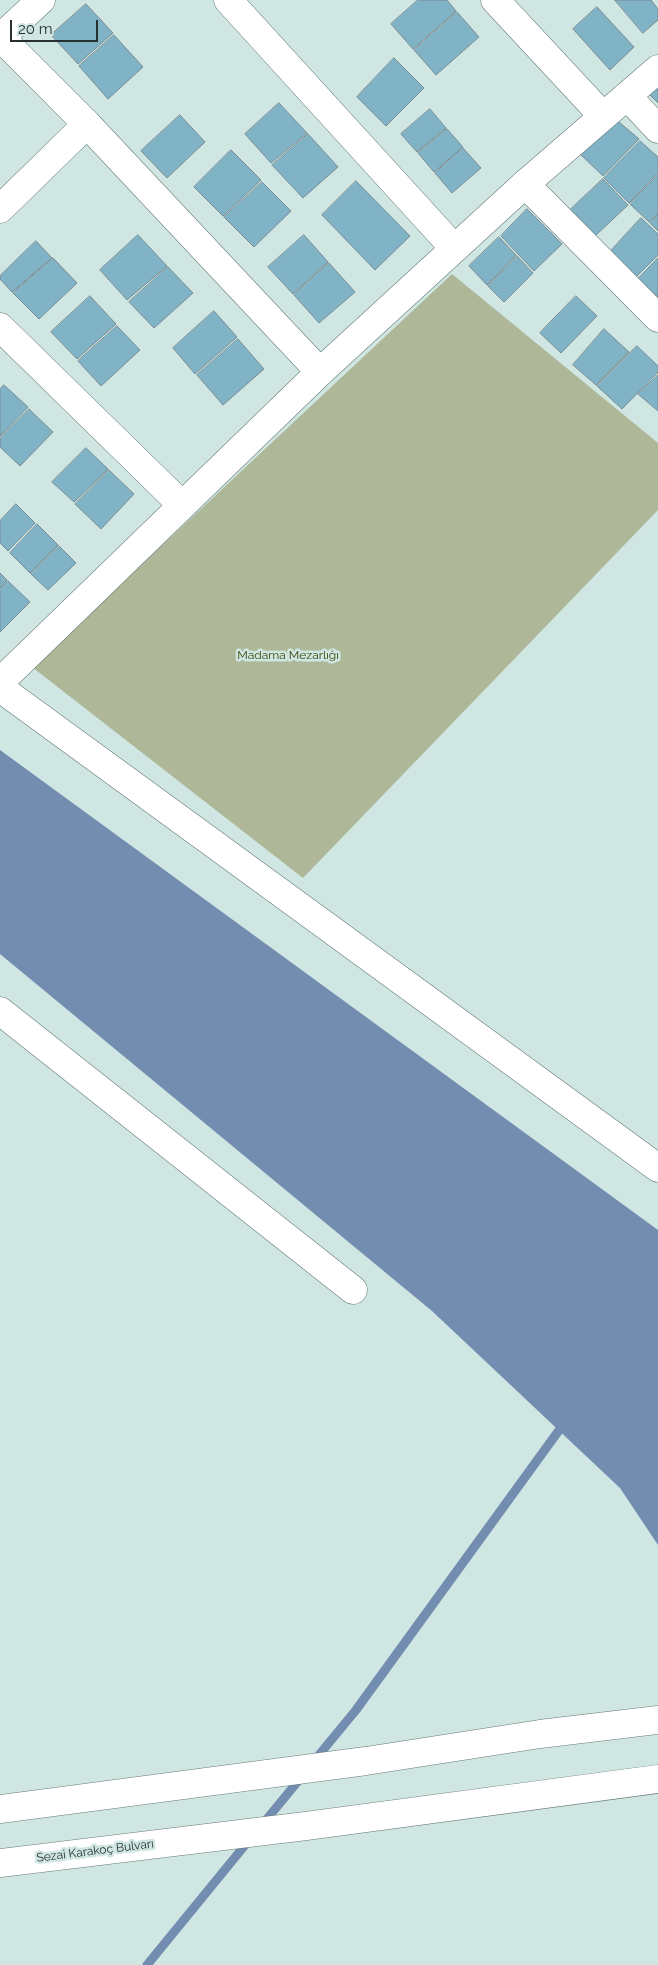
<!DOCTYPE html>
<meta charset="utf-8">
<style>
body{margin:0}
#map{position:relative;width:658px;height:1965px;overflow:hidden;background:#cfe6e3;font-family:Raleway,sans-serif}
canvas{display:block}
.scale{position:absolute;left:10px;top:20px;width:88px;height:22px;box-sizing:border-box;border:2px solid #272f2f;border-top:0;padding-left:6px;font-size:15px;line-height:18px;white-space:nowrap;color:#272f2f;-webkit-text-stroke:4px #cfe6e3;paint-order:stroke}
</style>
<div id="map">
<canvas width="658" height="1965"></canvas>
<div class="scale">20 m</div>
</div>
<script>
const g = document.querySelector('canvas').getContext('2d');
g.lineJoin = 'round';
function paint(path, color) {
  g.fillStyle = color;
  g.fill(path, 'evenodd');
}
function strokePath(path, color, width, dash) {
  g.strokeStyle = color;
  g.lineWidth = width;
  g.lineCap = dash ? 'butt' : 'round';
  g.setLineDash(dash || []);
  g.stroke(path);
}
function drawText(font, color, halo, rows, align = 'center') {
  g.font = font + ' Raleway,sans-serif';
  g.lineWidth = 5;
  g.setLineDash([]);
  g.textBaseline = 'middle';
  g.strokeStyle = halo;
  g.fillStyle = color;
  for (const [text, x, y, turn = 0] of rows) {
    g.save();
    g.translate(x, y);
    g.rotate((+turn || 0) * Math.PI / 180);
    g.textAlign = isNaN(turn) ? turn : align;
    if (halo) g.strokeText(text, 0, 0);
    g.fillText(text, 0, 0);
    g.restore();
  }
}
const green = new Path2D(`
 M 452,274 L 658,443 L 658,510 L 303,878 L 32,667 Z`);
const water = new Path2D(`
 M 0,750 L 658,1230 L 658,1545 L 620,1488 L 432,1311 L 0,954 Z`);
const stream = new Path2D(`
 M 314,1761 L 356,1710 L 565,1422
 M 262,1825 L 303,1775
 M 147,1965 L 250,1839`);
const building = new Path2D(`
 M 418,0 L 447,0 L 456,11 L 413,49 L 391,24 Z
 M 615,0 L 651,0 L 658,9 L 658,20 L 643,33 Z
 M 86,4 L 113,33 L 78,64 L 51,35 Z
 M 597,7 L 634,47 L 610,70 L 573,29 Z
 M 457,12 L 479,37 L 436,75 L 414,50 Z
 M 114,35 L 143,67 L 108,99 L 79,66 Z
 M 394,58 L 424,88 L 386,126 L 357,97 Z
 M 658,88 L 658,103 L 650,95 Z
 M 279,103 L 307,133 L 271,163 L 245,134 Z
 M 430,109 L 446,128 L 417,152 L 401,134 Z
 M 180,115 L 205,142 L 167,178 L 141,151 Z
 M 612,116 L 639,139 L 603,176 L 579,153 Z
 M 447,129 L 463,147 L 434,172 L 418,153 Z
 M 308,134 L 338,167 L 303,198 L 272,165 Z
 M 640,141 L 658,157 L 658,173 L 629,203 L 604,178 Z
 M 463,148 L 481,168 L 452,193 L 435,173 Z
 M 231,150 L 261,180 L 223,216 L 194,187 Z
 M 658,175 L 658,214 L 649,222 L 630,204 Z
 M 603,179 L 628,205 L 595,236 L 570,210 Z
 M 356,181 L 410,236 L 375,270 L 322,215 Z
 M 262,182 L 291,211 L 254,247 L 224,217 Z
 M 527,209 L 562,244 L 534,271 L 501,236 Z
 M 658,215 L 658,231 L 650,223 Z
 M 641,218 L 658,234 L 658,255 L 636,277 L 609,253 Z
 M 138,235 L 167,266 L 127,300 L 100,270 Z
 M 304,235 L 328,262 L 293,294 L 268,267 Z
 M 499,237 L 516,255 L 487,285 L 469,266 Z
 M 36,241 L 52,258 L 12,292 L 0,279 L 0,276 Z
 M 517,256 L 533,273 L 504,302 L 488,286 Z
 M 53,258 L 77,283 L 39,319 L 13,293 Z
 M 658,258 L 658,297 L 638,279 Z
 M 329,263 L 355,292 L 319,323 L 294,295 Z
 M 168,267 L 193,293 L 154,328 L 129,302 Z
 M 90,296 L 116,324 L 77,359 L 51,332 Z
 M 576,296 L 597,316 L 561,353 L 540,333 Z
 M 214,311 L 237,337 L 195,374 L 173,348 Z
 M 117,326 L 140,350 L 101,386 L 78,361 Z
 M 604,329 L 629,352 L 596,385 L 573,365 Z
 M 238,339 L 264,369 L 223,405 L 197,375 Z
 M 637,346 L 658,366 L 658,372 L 622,409 L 597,386 Z
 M 658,375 L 658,411 L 638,394 Z
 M 4,385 L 28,407 L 0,436 L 0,389 Z
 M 29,409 L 53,432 L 20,466 L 0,447 L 0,438 Z
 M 86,448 L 108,469 L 74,502 L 52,482 Z
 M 109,470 L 134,494 L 101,529 L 75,504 Z
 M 16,504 L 35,523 L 8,551 L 0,543 L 0,521 Z
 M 37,524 L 58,545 L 30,573 L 10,553 Z
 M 59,546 L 76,563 L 48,590 L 31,574 Z
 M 0,573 L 7,580 L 0,588 Z
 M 8,581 L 30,602 L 0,632 L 0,590 Z`);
const minor = new Path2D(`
 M 228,0 L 454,248
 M 495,0 L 603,116
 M 0,37 L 87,124 L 320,372
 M 0,38 L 41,0
 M 627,96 L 658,129
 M 525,184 L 658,318
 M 0,209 L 87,124
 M 0,327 L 182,505
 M 0,688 L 658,1168
 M 0,1011 L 353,1290`);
const major = new Path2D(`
 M 0,682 L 320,372 L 525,184 L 658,69
 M 0,1809 L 366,1761 L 540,1734 L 658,1720
 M 0,1863 L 306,1826 L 658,1779`);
const parkNames = [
 ["Madama Mezarlığı",288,655]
];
const streetNames = [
 ["Sezai Karakoç Bulvarı",95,1851,-7]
];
paint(green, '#aeb898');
paint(water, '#738db0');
strokePath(stream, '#738db0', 9);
paint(building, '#80b3c6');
strokePath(building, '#798c93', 1);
strokePath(minor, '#667a78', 29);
strokePath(major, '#667a78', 29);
strokePath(minor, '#fff', 28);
strokePath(major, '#fff', 28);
drawText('12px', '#374600', '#cfe6e3', parkNames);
drawText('12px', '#272f2f', '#cfe6e3', streetNames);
</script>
